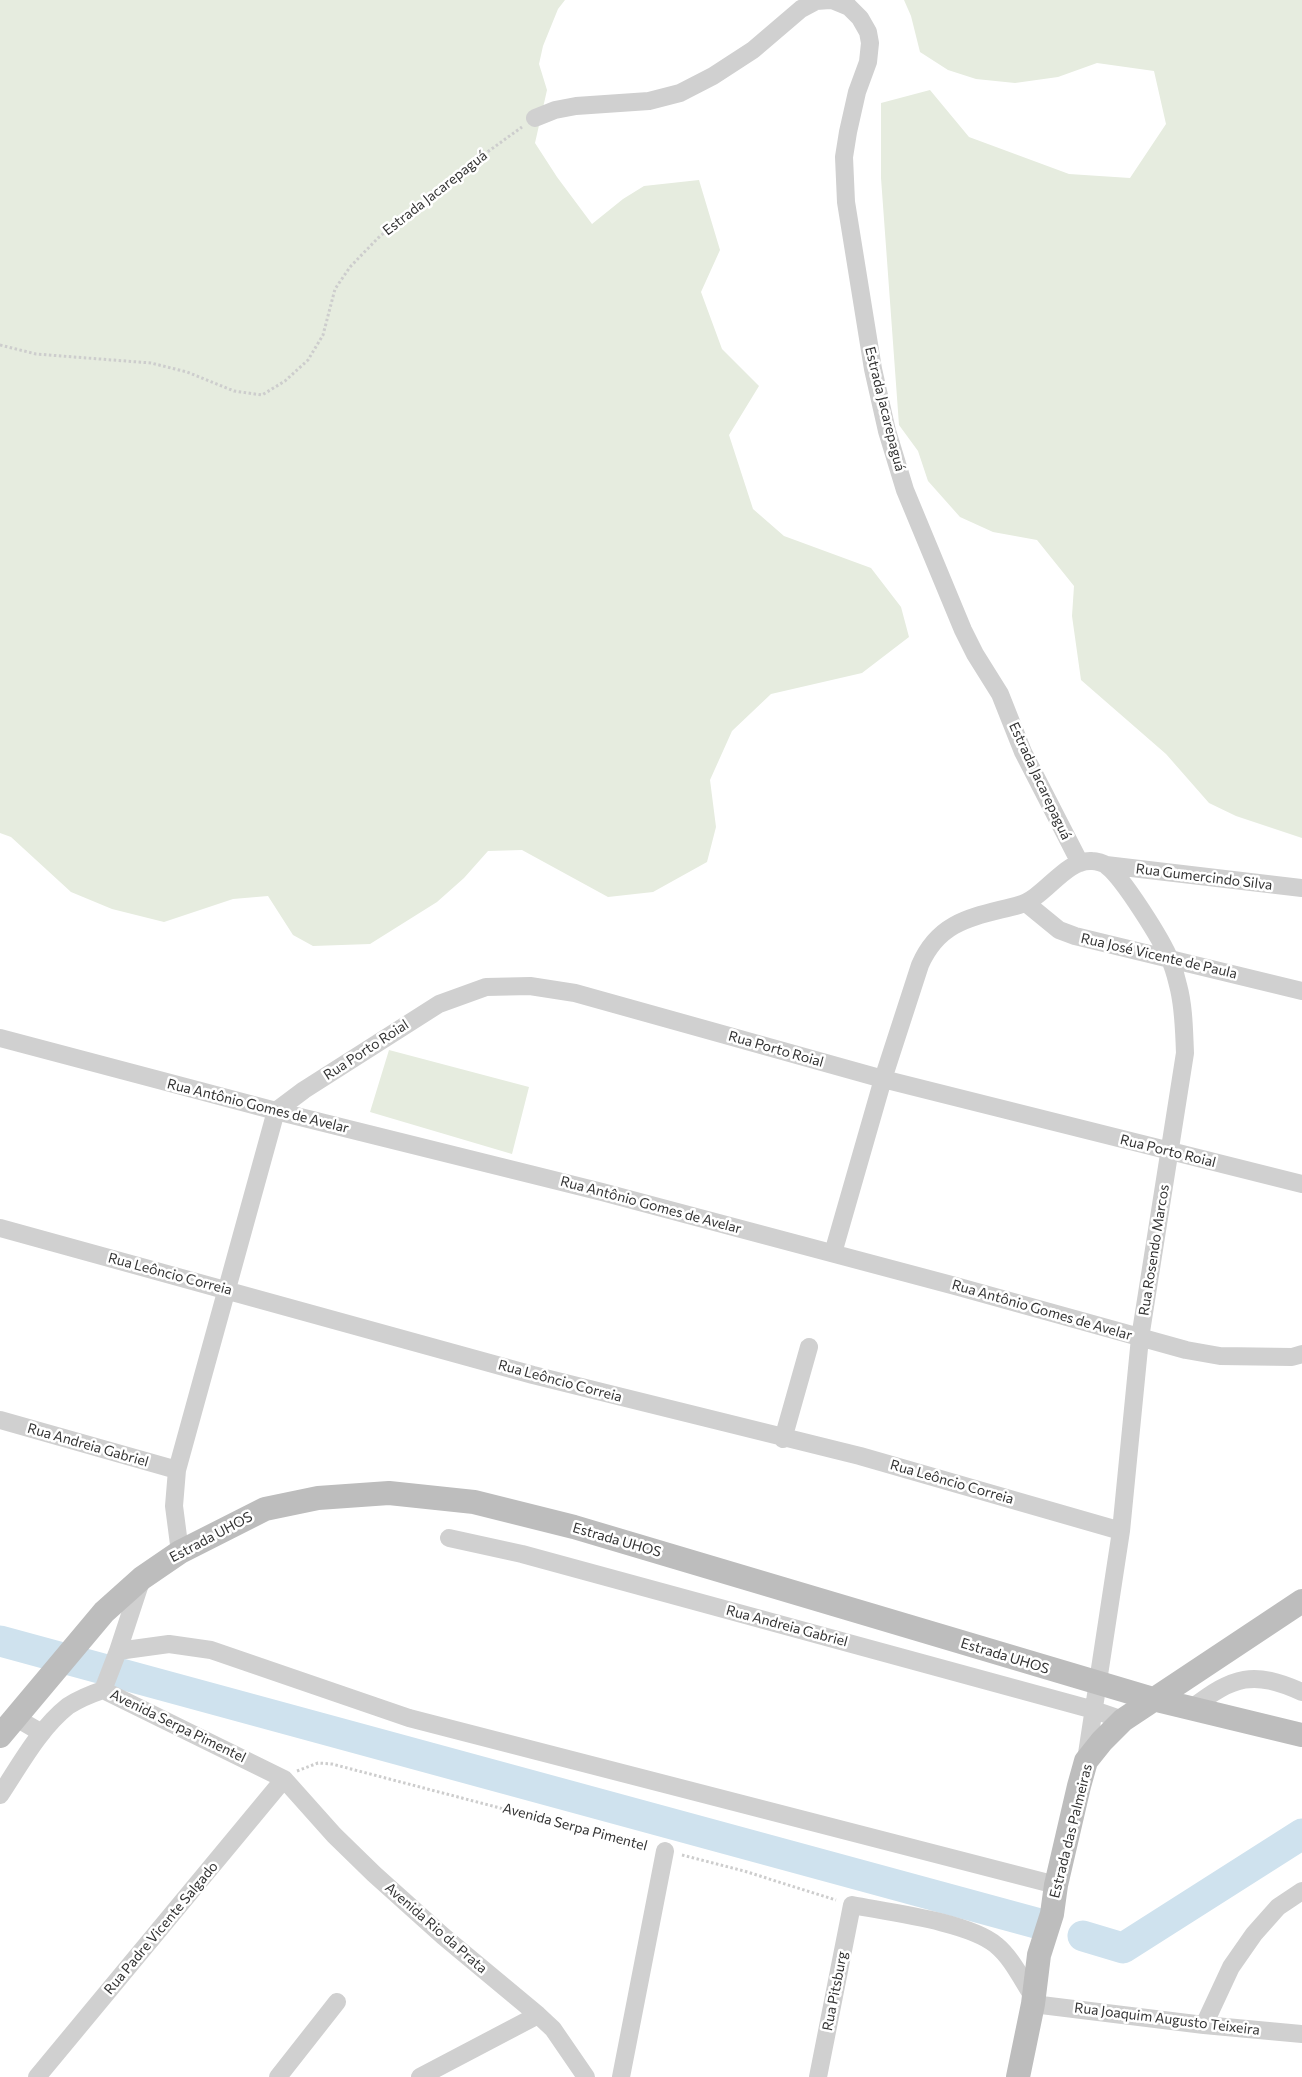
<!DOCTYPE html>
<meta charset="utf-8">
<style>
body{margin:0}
canvas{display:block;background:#fff}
</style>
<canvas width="1302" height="2077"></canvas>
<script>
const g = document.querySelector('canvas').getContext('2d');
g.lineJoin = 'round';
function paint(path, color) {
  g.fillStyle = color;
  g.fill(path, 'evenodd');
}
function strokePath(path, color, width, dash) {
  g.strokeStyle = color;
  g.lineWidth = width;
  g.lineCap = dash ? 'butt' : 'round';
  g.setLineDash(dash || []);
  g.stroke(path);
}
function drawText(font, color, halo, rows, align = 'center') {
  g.font = font + ' Commissioner,sans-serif';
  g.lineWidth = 5;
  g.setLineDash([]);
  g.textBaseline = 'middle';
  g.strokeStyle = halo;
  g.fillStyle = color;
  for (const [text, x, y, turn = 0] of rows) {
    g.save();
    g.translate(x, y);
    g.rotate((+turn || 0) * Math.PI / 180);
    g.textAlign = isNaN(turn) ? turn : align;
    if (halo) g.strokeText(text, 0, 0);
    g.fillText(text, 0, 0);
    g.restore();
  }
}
const green = new Path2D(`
 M 0,0 L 565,0 L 558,9 L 543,46 L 539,64 L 547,90 L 535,143 L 557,177 L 592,224 L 623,199 L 644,186 L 699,180 L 720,250 L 701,292 L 722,349 L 759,386 L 729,435 L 753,509 L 784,536 L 871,568 L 901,607 L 909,637 L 862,673 L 771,694 L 732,731 L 710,780 L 716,827 L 707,862 L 653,892 L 608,897 L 522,850 L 488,851 L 464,878 L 437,902 L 370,944 L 313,946 L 293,935 L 268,896 L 233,899 L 164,922 L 112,909 L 71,892 L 11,837 L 0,833 Z
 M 904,0 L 1302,0 L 1302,838 L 1236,816 L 1209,803 L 1166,754 L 1081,680 L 1072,616 L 1074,586 L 1037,540 L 993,532 L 960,517 L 928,481 L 918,451 L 899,425 L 881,178 L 881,103 L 930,90 L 969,137 L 1069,174 L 1130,178 L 1166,124 L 1154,71 L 1097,63 L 1058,77 L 1015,83 L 976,79 L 948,70 L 920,52 L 911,16 Z
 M 389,1050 L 529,1087 L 512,1154 L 370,1112 Z`);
const river = new Path2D(`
 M 0,1641 L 1036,1923
 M 1083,1936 L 1123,1948 L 1302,1834`);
const path = new Path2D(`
 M 0,345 L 36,354 L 151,363 L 187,372 L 234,391 L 262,395 L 285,381 L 308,360 L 323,335 L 335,289 L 350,267 L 378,238 L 428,195 L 522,127
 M 297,1771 L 318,1763 L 332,1764 L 649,1847
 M 682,1855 L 744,1871 L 836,1900`);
const street = new Path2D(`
 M 832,0 L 849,7 L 860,18 L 868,32 L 870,43 L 868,62 L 857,92 L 848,132 L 844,157 L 846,202 L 873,369 L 887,431 L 905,490 L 963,630 L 975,654 L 1000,694 L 1023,752 L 1080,863
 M 535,118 L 555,110 L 576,106 L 649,101 L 680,93 L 713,76 L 753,50 L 801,9 L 816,1 L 830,0
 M 1106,865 L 1302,888
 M 1026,903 L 1059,930 L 1075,936 L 1302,991
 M 0,1038 L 276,1111 L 602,1192 L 959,1287 L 1186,1350 L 1220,1356 L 1292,1357 L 1302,1354
 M 0,1228 L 533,1375 L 860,1456 L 1121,1531
 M 833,1253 L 883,1079 L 920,965 C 940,919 975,917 1019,905 C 1045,898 1065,859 1092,861 C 1096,861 1104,863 1107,866 C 1123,878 1162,940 1170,960 C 1174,968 1176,977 1178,985 C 1184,1007 1184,1031 1185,1053 L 1140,1338 L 1121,1531 L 1086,1760
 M 0,1420 L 177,1470
 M 783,1439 L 809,1347
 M 449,1538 L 522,1554 L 1094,1710 L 1123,1720
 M 180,1552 L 174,1506 L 177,1470 L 276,1111 L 304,1090 L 439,1004 L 486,987 L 530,986 L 575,993 L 883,1079 L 1302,1184
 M 118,1651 L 169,1644 L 211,1650 L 409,1718 L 1056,1885
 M 103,1690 L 284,1779 L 334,1835 L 374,1874 L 443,1936 L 538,2015 L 553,2029 L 586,2077
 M 1192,1708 C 1234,1676 1253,1670 1302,1692
 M 16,1718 L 42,1733
 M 0,1795 C 20,1765 39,1729 68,1706 C 79,1699 91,1694 103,1690 L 118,1651 L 142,1578
 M 1033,2004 L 1204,2025 L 1302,2034
 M 1204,2025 L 1231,1967 L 1254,1934 L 1278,1907 L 1302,1891
 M 37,2077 L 284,1779
 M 278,2077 L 337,2002
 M 420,2077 L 538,2015
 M 621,2077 L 665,1851
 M 818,2077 L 852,1905 C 888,1912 969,1922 996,1945 C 1012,1958 1022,1980 1034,1998`);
const secondary = new Path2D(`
 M 0,1736 L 104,1612 L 142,1578 L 180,1552 L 265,1509 L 318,1498 L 389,1493 L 474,1502 L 574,1527 L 1153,1699 L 1302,1735
 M 1018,2077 L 1033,2004 L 1039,1955 L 1052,1914 L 1056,1885 L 1079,1786 L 1086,1761 L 1102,1741 L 1123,1720 L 1302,1601`);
const streetNames = [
 ["Estrada Jacarepaguá",435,193,-38],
 ["Estrada Jacarepaguá",885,409,76],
 ["Estrada Jacarepaguá",1040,781,65],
 ["Rua Gumercindo Silva",1204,877,7],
 ["Rua José Vicente de Paula",1159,956,13],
 ["Rua Porto Roial",776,1049,16],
 ["Rua Porto Roial",366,1050,-33],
 ["Rua Antônio Gomes de Avelar",258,1106,14],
 ["Rua Porto Roial",1168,1151,14],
 ["Rua Antônio Gomes de Avelar",651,1205,15],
 ["Rua Rosendo Marcos",1154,1250,-81],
 ["Rua Leôncio Correia",170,1274,15],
 ["Rua Antônio Gomes de Avelar",1042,1310,16],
 ["Rua Leôncio Correia",560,1381,15],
 ["Rua Andreia Gabriel",88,1445,16],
 ["Rua Leôncio Correia",952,1482,16],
 ["Estrada UHOS",211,1537,-28],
 ["Estrada UHOS",617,1540,16],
 ["Rua Andreia Gabriel",787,1626,15],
 ["Estrada UHOS",1005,1656,17],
 ["Avenida Serpa Pimentel",178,1726,26],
 ["Avenida Serpa Pimentel",575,1827,15],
 ["Estrada das Palmeiras",1071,1831,-76],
 ["Rua Padre Vicente Salgado",161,1928,-50],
 ["Avenida Rio da Prata",436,1928,41],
 ["Rua Pitsburg",835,1991,-79],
 ["Rua Joaquim Augusto Teixeira",1167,2019,7]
];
paint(green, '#e6ecdf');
strokePath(river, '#cfe2ee', 31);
strokePath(path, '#cdcdcd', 3, [2.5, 2.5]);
strokePath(street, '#d0d0d0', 18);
strokePath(secondary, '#bdbdbd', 24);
drawText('14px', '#333', '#fff', streetNames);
</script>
